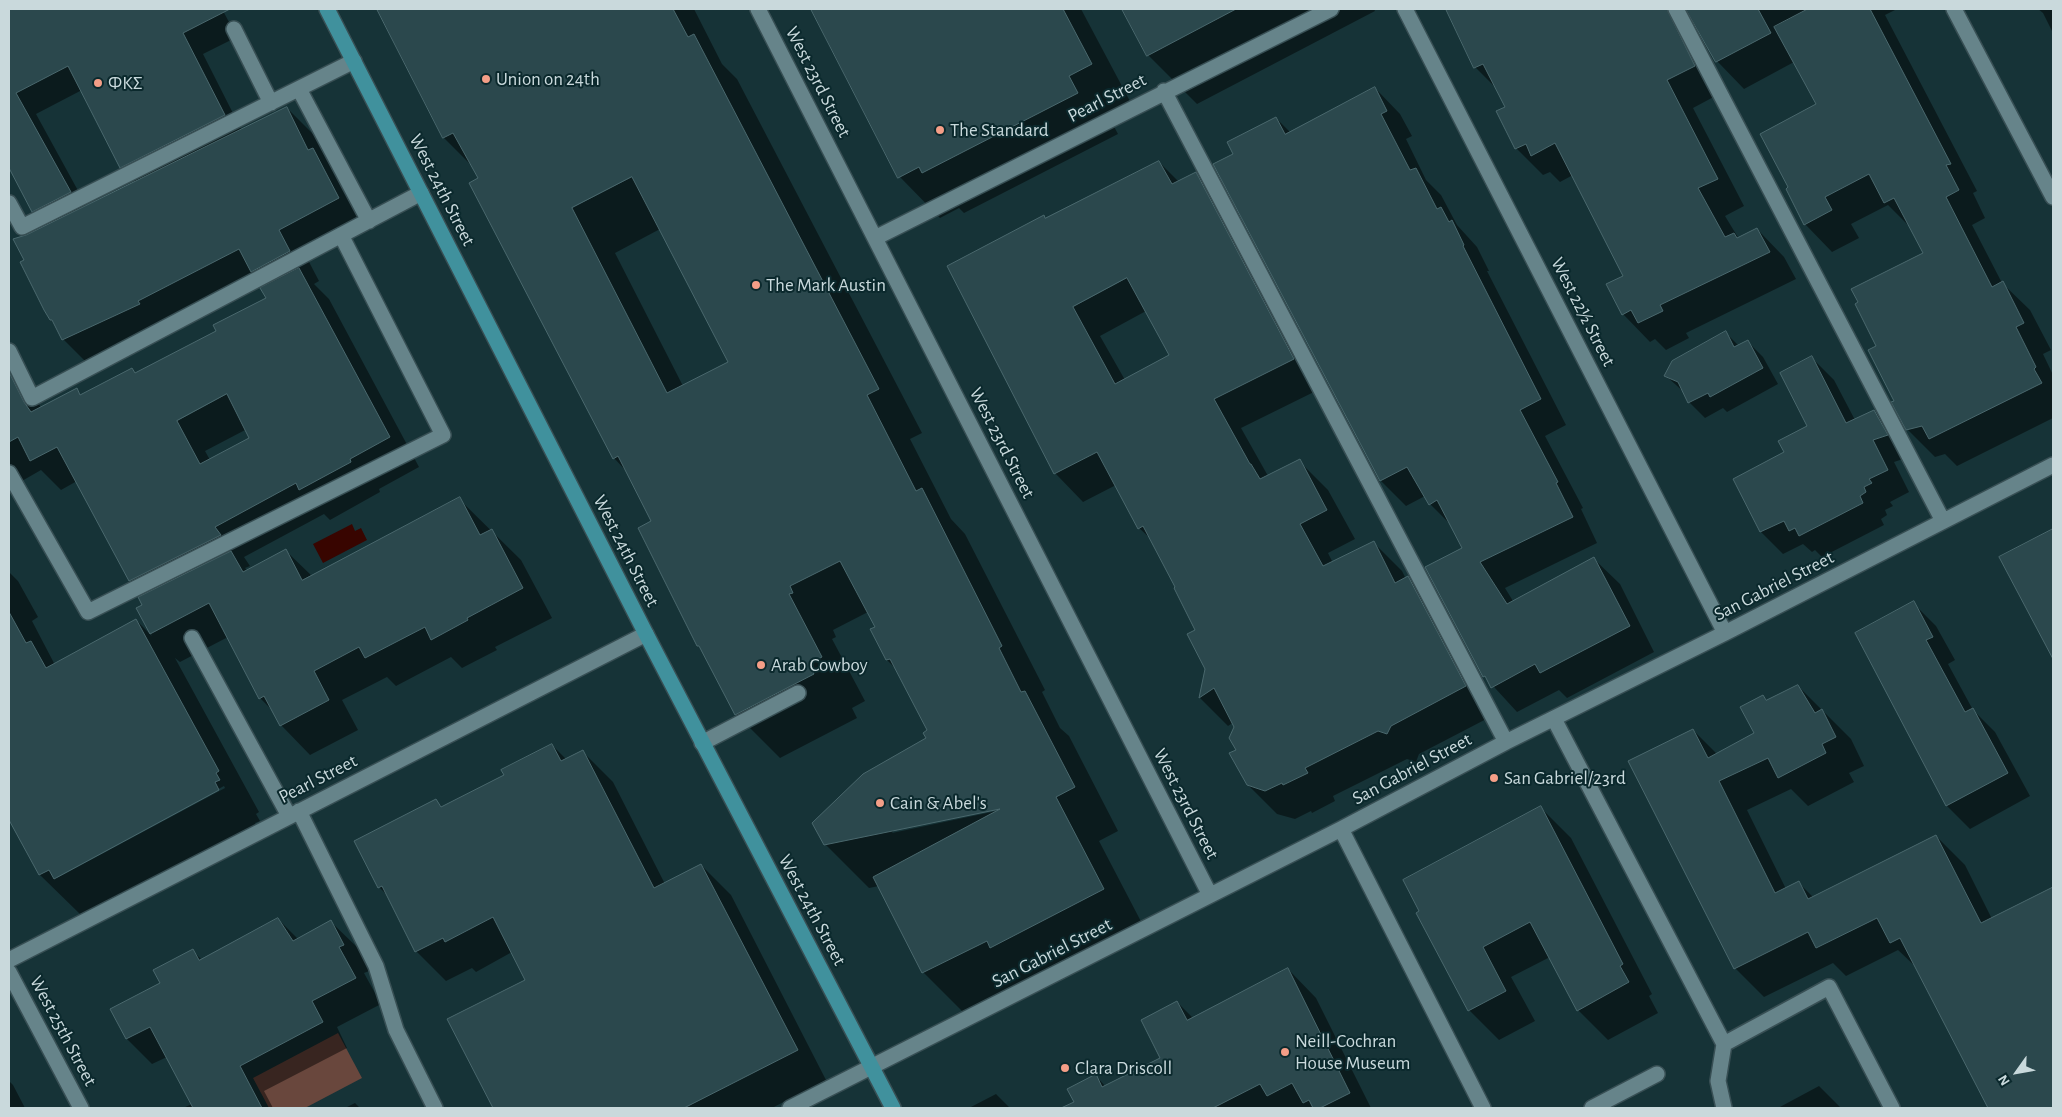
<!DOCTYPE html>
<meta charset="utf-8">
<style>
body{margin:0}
#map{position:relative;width:2062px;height:1117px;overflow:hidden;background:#163337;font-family:"Alegreya Sans",sans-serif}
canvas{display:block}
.frame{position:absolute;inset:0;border:10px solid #c9d9dc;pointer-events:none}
.north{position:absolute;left:1992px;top:1047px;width:50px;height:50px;-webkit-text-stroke:4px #0b292d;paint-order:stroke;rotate:238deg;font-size:14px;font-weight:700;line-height:20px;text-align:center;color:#c9d9dc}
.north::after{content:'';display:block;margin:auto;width:18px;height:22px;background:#c9d9dc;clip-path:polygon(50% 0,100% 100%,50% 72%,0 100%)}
</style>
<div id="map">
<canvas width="2062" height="1117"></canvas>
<div class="frame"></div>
<div class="north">N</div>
</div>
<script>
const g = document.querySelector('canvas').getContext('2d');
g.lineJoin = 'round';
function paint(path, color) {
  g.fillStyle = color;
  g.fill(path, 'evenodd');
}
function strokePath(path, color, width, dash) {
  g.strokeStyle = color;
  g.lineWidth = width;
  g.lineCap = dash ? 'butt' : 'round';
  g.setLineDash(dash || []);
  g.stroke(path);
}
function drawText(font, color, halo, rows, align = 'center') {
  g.font = font + ' "Alegreya Sans",sans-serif';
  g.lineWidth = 4;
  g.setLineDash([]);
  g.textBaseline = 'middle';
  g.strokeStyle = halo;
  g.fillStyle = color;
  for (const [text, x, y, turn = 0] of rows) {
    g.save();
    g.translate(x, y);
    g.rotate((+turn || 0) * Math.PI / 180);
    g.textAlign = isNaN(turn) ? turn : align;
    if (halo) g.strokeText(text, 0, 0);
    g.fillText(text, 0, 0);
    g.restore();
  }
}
const green = new Path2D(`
 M 338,1033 L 362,1078 L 305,1108 L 269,1108 L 253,1078 Z`);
const water = new Path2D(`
 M 352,524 L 355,531 L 361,528 L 367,540 L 323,563 L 313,544 Z`);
const shadow = new Path2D(`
 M 9,9 L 222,9 L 237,37 L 203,54 L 242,131 L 287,108 L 317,138 L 332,169 L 342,179 L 368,228 L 308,260 L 319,281 L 314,284 L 329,299 L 419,467 L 379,489 L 380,492 L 330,520 L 324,514 L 244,557 L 250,566 L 245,568 L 248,571 L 286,551 L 312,576 L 459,499 L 521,560 L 552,618 L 495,647 L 497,650 L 462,668 L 451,657 L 396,686 L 387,677 L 342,700 L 358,730 L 310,755 L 281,725 L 273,711 L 260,698 L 228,637 L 180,662 L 175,658 L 259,812 L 256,814 L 260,821 L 255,823 L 259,831 L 95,919 L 88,911 L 81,915 L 40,875 L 9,817 L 9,572 L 18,581 L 38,617 L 32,621 L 55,665 L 136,620 L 152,636 L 138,608 L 144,605 L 145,595 L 130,580 L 77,481 L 61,490 L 41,470 L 15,485 L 9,479 L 9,345 L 41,408 L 76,390 L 82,396 L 132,370 L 136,374 L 218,331 L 267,298 L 267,286 L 263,281 L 93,369 L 63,339 L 56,325 L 51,320 L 25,261 L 48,226 L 33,211 L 9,166 ZM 82,90 L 121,167 L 136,183 L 87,207 L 36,114 ZM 247,429 L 251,438 L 210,460 L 205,451 ZM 224,786 L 225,788 L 57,878 L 57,875 Z
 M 378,9 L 694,9 L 722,64 L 737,79 L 922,433 L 910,439 L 951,519 L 965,534 L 1045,690 L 1042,692 L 1060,728 L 1069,736 L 1118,831 L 1099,841 L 1147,933 L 967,1016 L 923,972 L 879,886 L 869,888 L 825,844 L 927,739 L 929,731 L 898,671 L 887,660 L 876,628 L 868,612 L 833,630 L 836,637 L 832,639 L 865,701 L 852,708 L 857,718 L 780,758 L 736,714 L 703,650 L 698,646 L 653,522 L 627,472 L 614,458 L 480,179 L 474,168 L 444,138 ZM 660,229 L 729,362 L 683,386 L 615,253 ZM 1006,807 L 1006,809 L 892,833 L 895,829 Z
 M 813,9 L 1081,9 L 1132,105 L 1109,117 L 1118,134 L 964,213 L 959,208 L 940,218 L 900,177 Z
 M 1123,9 L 1374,9 L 1375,11 L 1197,104 L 1148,55 Z
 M 1447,9 L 1897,9 L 1885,15 L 1977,191 L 1973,193 L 1985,218 L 1972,225 L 2002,283 L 2030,310 L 2051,350 L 2043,354 L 2053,375 L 2053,418 L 1957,466 L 1945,454 L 1935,457 L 1907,429 L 1870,351 L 1878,347 L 1925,253 L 1913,230 L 1888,205 L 1851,224 L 1859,238 L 1832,252 L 1805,224 L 1790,188 L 1817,105 L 1794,62 L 1744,89 L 1717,61 L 1699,29 L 1695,32 L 1721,93 L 1693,108 L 1744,206 L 1725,216 L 1739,239 L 1757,229 L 1784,257 L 1796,279 L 1686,333 L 1689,338 L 1666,350 L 1655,339 L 1650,342 L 1623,314 L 1624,276 L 1573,175 L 1560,182 L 1550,172 L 1543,175 L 1516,148 L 1507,107 L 1499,91 L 1475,67 Z
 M 2038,9 L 2053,9 L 2053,33 L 2043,13 Z
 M 1375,88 L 1400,114 L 1412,136 L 1406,139 L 1426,180 L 1441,195 L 1457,225 L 1477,247 L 1489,271 L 1487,271 L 1566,425 L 1545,436 L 1583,508 L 1581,509 L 1597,543 L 1505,588 L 1513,601 L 1594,559 L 1620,584 L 1654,652 L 1567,698 L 1559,690 L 1517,712 L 1484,676 L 1463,549 L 1452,526 L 1430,504 L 1425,496 L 1406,506 L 1381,481 L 1215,165 L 1235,155 L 1276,118 L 1290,132 Z
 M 1159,162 L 1179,182 L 1196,174 L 1225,203 L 1322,388 L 1241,428 L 1268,476 L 1299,461 L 1328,490 L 1355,539 L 1328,553 L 1333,563 L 1373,542 L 1402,571 L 1406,579 L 1408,578 L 1437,606 L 1494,715 L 1419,754 L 1416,762 L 1407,759 L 1333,796 L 1335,801 L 1312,813 L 1311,811 L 1295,819 L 1277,814 L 1248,785 L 1238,750 L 1236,727 L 1234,722 L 1228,726 L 1200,698 L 1206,669 L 1197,631 L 1177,588 L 1152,540 L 1139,528 L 1116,485 L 1083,502 L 1055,473 L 1044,217 L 1046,219 ZM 1146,311 L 1170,356 L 1125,380 L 1100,336 Z
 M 1726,333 L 1739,346 L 1747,341 L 1763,357 L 1778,384 L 1727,412 L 1723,408 L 1705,418 L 1689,402 L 1685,393 L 1666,376 Z
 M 1812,358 L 1834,380 L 1855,420 L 1874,411 L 1896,433 L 1909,457 L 1894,462 L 1909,492 L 1890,502 L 1893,506 L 1885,510 L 1887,515 L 1881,519 L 1884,525 L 1822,557 L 1815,550 L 1812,552 L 1803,544 L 1783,554 L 1761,532 L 1735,480 L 1786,453 L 1809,426 Z
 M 2053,530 L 2053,656 L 2001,558 Z
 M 1913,603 L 1936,626 L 1955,660 L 1948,664 L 1973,710 L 1995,732 L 2030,796 L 1970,829 L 1947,806 Z
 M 1798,686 L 1851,739 L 1864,766 L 1849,773 L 1854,782 L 1808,806 L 1791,789 L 1747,810 L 1786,889 L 1799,883 L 1814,898 L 1936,836 L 1965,865 L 1992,919 L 2053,888 L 2053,1108 L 1990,1108 L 1918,969 L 1898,950 L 1846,976 L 1833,963 L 1764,997 L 1735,968 L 1693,730 L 1717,754 L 1755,734 L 1763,696 L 1768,701 Z
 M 552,745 L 567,760 L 583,752 L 613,782 L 665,884 L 701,865 L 731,895 L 826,1080 L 772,1108 L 494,1108 L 449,1020 L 526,980 L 512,952 L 476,972 L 472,968 L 446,981 L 416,951 L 390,898 L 379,887 L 436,801 L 443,808 L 506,775 Z
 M 1541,808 L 1571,838 L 1652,994 L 1649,996 L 1658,1013 L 1608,1040 L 1578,1010 L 1550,957 L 1511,977 L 1535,1021 L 1499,1040 L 1469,1010 L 1418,913 Z
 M 278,919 L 298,939 L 331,922 L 357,947 L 369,971 L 364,973 L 381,1004 L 337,1027 L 347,1048 L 264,1091 L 273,1108 L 183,1108 L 192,1104 L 167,1057 L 152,1064 L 127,1039 L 112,1010 L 161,984 L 193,951 L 202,960 Z
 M 1288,969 L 1316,998 L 1371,1108 L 1066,1108 L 1076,1103 L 1096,1076 L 1106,1087 L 1162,1058 L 1177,1002 L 1193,1018 Z
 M 9,1081 L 13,1085 L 25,1108 L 9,1108 Z
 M 1819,1086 L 1841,1108 L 1778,1108 Z
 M 996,1094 L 1010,1108 L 969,1108 Z
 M 355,1103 L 360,1108 L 345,1108 Z`);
const building = new Path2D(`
 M 9,9 L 230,9 L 183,33 L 225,115 L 120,168 L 68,66 L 16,93 L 71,192 L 32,212 L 9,168 Z
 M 377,9 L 673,9 L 688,37 L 694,34 L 879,389 L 867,395 L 916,491 L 922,488 L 1002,646 L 999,648 L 1021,692 L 1025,691 L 1075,787 L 1056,797 L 1104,889 L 990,948 L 987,941 L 922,973 L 873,877 L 1000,809 L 824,845 L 812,823 L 863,774 L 926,738 L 923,733 L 927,730 L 890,659 L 886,660 L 870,629 L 875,627 L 840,561 L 790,586 L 793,593 L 789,594 L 822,657 L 809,664 L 814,674 L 735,715 L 699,646 L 697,646 L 638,528 L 651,521 L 618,456 L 613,459 L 469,183 L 478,178 L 453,133 L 443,138 ZM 632,177 L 728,362 L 667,393 L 572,208 Z
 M 811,9 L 1063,9 L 1092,64 L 1069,76 L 1078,93 L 922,173 L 919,167 L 898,178 Z
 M 1122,9 L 1236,9 L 1147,56 Z
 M 1446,9 L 1667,9 L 1695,66 L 1667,80 L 1718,179 L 1698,188 L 1725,237 L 1734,233 L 1737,238 L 1757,228 L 1770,252 L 1660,305 L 1663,311 L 1638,323 L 1631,310 L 1622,315 L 1606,284 L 1623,276 L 1555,143 L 1531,156 L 1526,144 L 1515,149 L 1496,111 L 1505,107 L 1483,64 L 1474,68 Z
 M 1686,9 L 1758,9 L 1771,33 L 1716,62 Z
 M 1808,9 L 1870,9 L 1951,164 L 1946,165 L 1959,190 L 1946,197 L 1992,287 L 2003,281 L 2024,323 L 2016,327 L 2036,367 L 2034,369 L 2042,383 L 1929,439 L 1922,426 L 1906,430 L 1891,402 L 1894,401 L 1868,350 L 1876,346 L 1855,304 L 1858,302 L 1851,289 L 1923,253 L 1894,198 L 1884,203 L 1869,174 L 1825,197 L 1832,210 L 1804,225 L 1786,189 L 1788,187 L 1760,134 L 1816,104 L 1774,27 Z
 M 1375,87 L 1387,111 L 1381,114 L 1410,170 L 1416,168 L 1437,209 L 1441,207 L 1449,222 L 1452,220 L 1464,245 L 1463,246 L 1541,399 L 1520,410 L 1558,482 L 1556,483 L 1573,517 L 1480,562 L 1507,604 L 1594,557 L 1630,626 L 1540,673 L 1535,664 L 1491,688 L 1485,676 L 1483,677 L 1425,567 L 1462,548 L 1437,500 L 1429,505 L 1407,467 L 1380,481 L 1213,164 L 1233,154 L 1227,142 L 1276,117 L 1285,134 Z
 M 287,107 L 308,150 L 313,148 L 339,198 L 279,230 L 290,251 L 251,272 L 239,249 L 138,301 L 140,304 L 62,340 L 52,320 L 50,320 L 44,310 L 20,262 L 24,260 L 13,239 L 26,235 Z
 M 1159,161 L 1172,184 L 1196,172 L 1294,359 L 1214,399 L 1250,464 L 1251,464 L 1260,479 L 1300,459 L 1327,510 L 1300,524 L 1323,566 L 1374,541 L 1395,583 L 1408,576 L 1466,686 L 1391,726 L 1387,734 L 1378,731 L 1305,768 L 1308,773 L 1283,785 L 1282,783 L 1265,791 L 1247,785 L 1229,753 L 1236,750 L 1229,738 L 1234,727 L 1214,688 L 1199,698 L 1205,669 L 1187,634 L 1195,630 L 1174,588 L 1175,587 L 1143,526 L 1138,529 L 1097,452 L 1054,474 L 947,266 L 1044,215 L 1045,218 ZM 1127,278 L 1169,355 L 1115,384 L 1073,307 Z
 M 299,268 L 390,437 L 350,459 L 351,462 L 299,490 L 296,483 L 215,527 L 221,535 L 129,581 L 57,447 L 30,461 L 18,437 L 9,442 L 9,372 L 24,402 L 31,412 L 77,388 L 80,395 L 132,368 L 135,373 L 216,331 L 213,325 L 266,298 L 260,288 ZM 227,394 L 249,438 L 200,464 L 177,421 Z
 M 1726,331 L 1734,347 L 1748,340 L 1763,368 L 1710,397 L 1708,393 L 1688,403 L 1678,382 L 1664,376 L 1672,361 Z
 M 1812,356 L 1846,423 L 1874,410 L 1888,435 L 1873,440 L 1888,470 L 1869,479 L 1872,483 L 1864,487 L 1866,492 L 1860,496 L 1863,503 L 1799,536 L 1795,528 L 1789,531 L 1784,521 L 1760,532 L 1733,479 L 1784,452 L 1778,441 L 1807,426 L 1780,373 Z
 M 460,497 L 480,535 L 492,529 L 523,588 L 467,618 L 468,620 L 431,640 L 425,627 L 365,658 L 359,647 L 314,671 L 329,700 L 280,726 L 264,696 L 259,699 L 209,603 L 150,634 L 136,608 L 142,605 L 138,597 L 231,551 L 243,572 L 286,549 L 302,580 Z
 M 2053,529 L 2053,659 L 1999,557 Z
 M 1914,601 L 1933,637 L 1926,640 L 1965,712 L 1973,708 L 2008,773 L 1946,806 L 1855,633 Z
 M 9,612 L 26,643 L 31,641 L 46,668 L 136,619 L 219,771 L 216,773 L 220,780 L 215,782 L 219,790 L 54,879 L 49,870 L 39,875 L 9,820 Z
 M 1798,685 L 1815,713 L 1822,709 L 1836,737 L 1822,744 L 1826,753 L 1778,778 L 1768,758 L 1719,781 L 1775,893 L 1799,881 L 1808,899 L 1936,835 L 1981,923 L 2053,887 L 2053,1108 L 1988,1108 L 1900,938 L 1890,943 L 1877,918 L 1816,948 L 1808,932 L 1734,969 L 1628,761 L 1693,729 L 1708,758 L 1754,733 L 1740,707 L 1763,695 L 1766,700 Z
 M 552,744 L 561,761 L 583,750 L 654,888 L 701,864 L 798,1050 L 684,1108 L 493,1108 L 447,1019 L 525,980 L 493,917 L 445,942 L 443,938 L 415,952 L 382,886 L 378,888 L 354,841 L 436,799 L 441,807 L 504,775 L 501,770 Z
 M 1541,806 L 1623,964 L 1620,966 L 1629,982 L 1577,1011 L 1530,922 L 1483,947 L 1506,991 L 1468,1011 L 1416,913 L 1419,911 L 1403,880 Z
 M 278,918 L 293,941 L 331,920 L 344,945 L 339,947 L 356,978 L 312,1001 L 323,1022 L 240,1066 L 262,1108 L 193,1108 L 150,1027 L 126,1039 L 110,1009 L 160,983 L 153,970 L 193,949 L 199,960 Z
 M 1288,968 L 1350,1093 L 1320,1108 L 1313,1108 L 1309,1100 L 1303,1103 L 1292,1083 L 1267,1096 L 1260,1084 L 1213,1108 L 1061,1108 L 1074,1102 L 1067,1089 L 1096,1074 L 1102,1087 L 1160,1058 L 1141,1020 L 1177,1001 L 1187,1020 Z`);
const minor = new Path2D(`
 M 758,9 L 1210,895
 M 1405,9 L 1725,633
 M 1676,9 L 1943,521
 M 1954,9 L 2053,197
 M 234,29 L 271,103
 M 299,89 L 369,221
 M 1164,91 L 1506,742
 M 9,203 L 22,227 L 354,61
 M 875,238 L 1331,9
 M 9,351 L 32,398 L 421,193
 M 9,473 L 88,612 L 443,435 L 341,235
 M 192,638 L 289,816
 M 1554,719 L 1724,1044 L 1718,1081 L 1724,1108
 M 702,743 L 798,693
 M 299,811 L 376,966 L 396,1030 L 435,1108
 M 1341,829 L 1483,1108
 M 9,960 L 646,634
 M 9,972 L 81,1108
 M 1724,1044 L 1829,987 L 1892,1108
 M 790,1108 L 1341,829 L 1506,742 L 1725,633 L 2053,465
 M 1592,1108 L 1657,1074`);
const major = new Path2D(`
 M 327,9 L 646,634 L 893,1108`);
const markers = [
 [486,79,5,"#f49e87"],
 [98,83,5,"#f49e87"],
 [940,130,5,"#f49e87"],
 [756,285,5,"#f49e87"],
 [761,665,5,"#f49e87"],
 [1494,778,5,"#f49e87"],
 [880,803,5,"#f49e87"],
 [1285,1052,5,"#f49e87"],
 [1065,1068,5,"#f49e87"]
];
const poiNames = [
 ["Union on 24th",496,79],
 ["ΦΚΣ",108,83],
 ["The Standard",950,130],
 ["The Mark Austin",766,285],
 ["Arab Cowboy",771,665],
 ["San Gabriel/23rd",1504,778],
 ["Cain & Abel's",890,803],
 ["Neill-Cochran",1295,1041],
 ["House Museum",1295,1063],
 ["Clara Driscoll",1075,1068]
];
const streetNames = [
 ["West 23rd Street",818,82,63],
 ["Pearl Street",1107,98,-27],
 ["West 24th Street",442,190,63],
 ["West 22½ Street",1583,312,63],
 ["West 23rd Street",1002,443,63],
 ["West 24th Street",626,551,63],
 ["San Gabriel Street",1774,586,-27],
 ["San Gabriel Street",1412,769,-28],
 ["Pearl Street",318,779,-27],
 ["West 23rd Street",1186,804,63],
 ["West 24th Street",812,910,62],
 ["San Gabriel Street",1052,953,-27],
 ["West 25th Street",63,1031,62]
];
paint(green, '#69473d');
paint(water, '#380500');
paint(shadow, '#0007');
paint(building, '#2b484d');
strokePath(building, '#4a686d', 1);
strokePath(minor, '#384f54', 18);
strokePath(major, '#384f54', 18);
strokePath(minor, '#66848a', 15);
strokePath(major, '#40919d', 15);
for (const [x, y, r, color] of markers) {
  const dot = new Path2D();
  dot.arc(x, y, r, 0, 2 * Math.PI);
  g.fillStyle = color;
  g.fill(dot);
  strokePath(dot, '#0b292d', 2);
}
drawText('19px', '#c9d9dc', '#0b292d', poiNames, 'left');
drawText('19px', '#c9d9dc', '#0b292d', streetNames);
</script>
